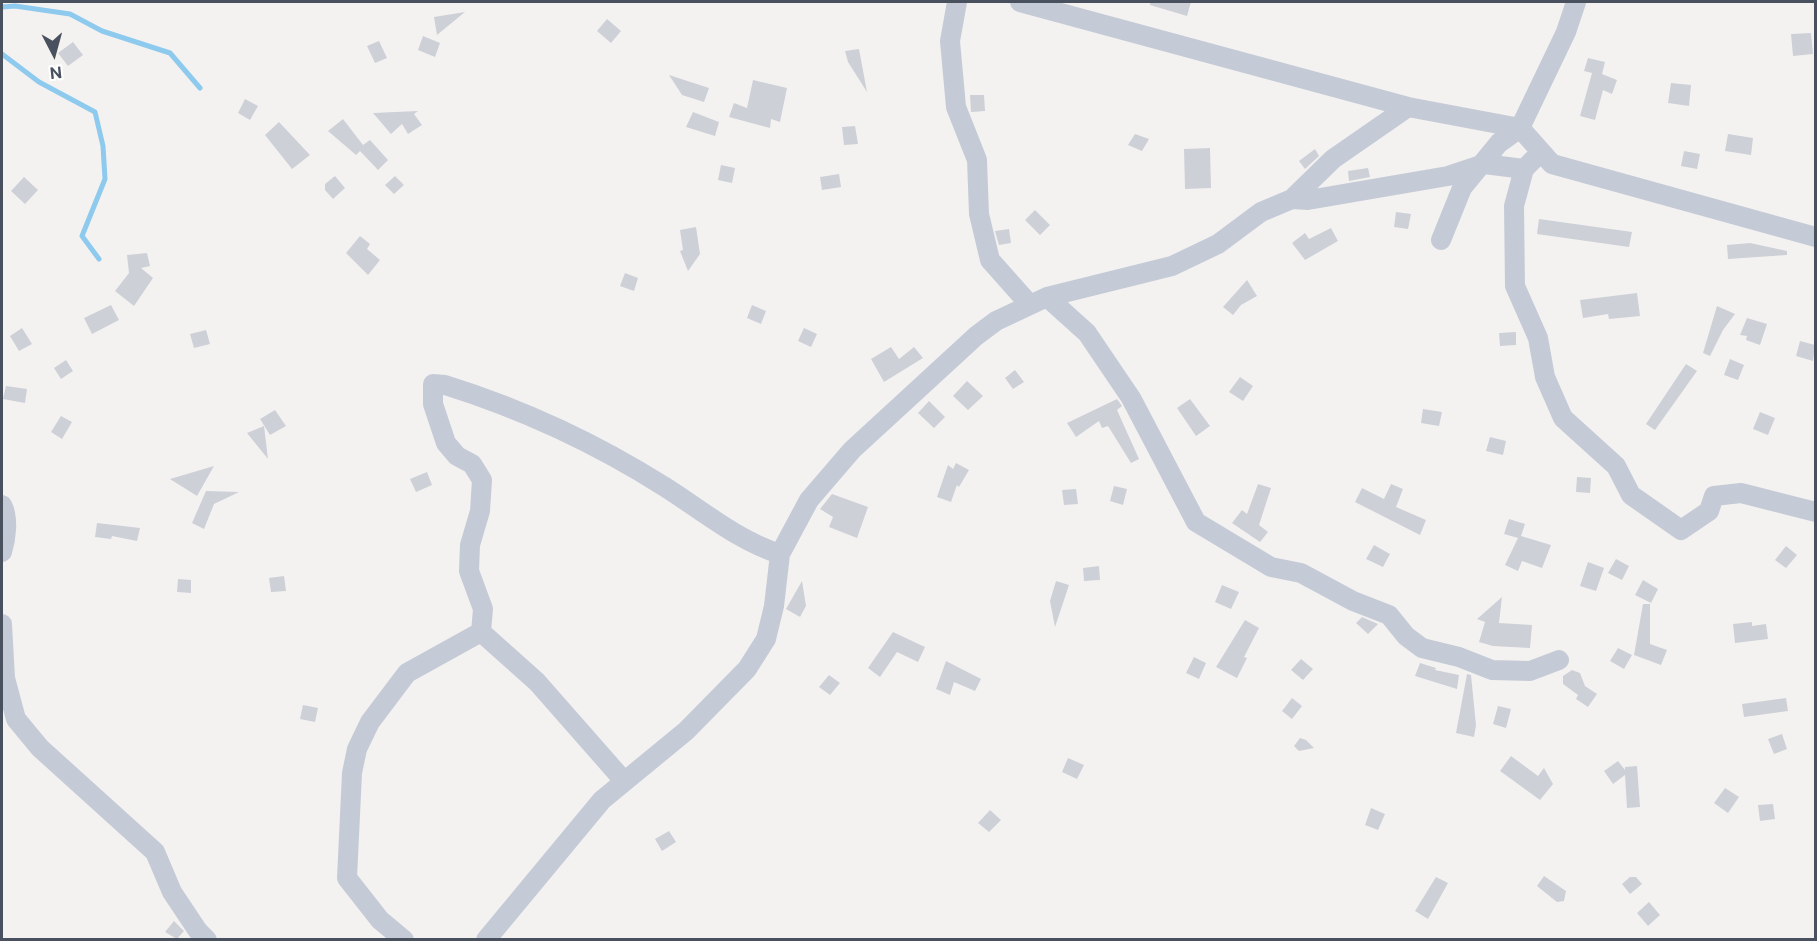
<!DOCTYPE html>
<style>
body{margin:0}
#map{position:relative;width:1817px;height:941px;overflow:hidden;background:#f4f2f1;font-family:"Public Sans",sans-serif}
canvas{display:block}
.frame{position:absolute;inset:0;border:3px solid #49515f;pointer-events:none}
.north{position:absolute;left:24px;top:24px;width:60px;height:60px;-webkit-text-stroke:4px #fff;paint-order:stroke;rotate:174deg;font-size:16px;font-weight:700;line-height:24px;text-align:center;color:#49515f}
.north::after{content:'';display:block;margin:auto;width:21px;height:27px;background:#49515f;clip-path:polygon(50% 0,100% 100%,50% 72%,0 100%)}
</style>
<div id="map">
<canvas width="1817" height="941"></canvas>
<div class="frame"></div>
<div class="north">N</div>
</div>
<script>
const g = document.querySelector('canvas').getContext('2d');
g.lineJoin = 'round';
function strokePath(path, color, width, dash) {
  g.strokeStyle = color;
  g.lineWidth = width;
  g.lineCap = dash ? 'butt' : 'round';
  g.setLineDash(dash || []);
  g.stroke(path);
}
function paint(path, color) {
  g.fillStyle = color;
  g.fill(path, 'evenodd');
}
const stream = new Path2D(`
 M 2,7 L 15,6 L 70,14 L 102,31 L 170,53 L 200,88
 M 2,54 L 39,82 L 95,112 L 103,146 L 105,179 L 82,236 L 99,259`);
const building = new Path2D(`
 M 1150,2 L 1191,2 L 1187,16 L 1150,5 Z
 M 465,12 L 437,35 L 434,17 Z
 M 607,19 L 621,31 L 611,43 L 597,31 Z
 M 1811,33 L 1813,54 L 1793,56 L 1791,34 Z
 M 423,36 L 440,43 L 435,57 L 418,50 Z
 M 379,41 L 387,58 L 375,63 L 367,46 Z
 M 73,42 L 83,55 L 68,66 L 58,53 Z
 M 859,49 L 867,92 L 848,62 L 845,51 Z
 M 1588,58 L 1605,62 L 1602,74 L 1617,80 L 1612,94 L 1603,90 L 1595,120 L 1580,116 L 1592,73 L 1584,71 Z
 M 669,75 L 709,88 L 704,102 L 682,95 Z
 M 753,80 L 787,88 L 780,122 L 771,119 L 770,128 L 729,117 L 734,103 L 747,108 Z
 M 1671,83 L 1691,85 L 1689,106 L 1668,103 Z
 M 970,95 L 984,95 L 985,111 L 971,112 Z
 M 245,99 L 258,106 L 250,120 L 238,113 Z
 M 418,111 L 414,114 L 422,125 L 408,134 L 402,124 L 391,134 L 373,113 Z
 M 693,112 L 719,122 L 715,136 L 686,127 Z
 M 343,119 L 363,145 L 370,140 L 388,160 L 378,170 L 360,151 L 356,155 L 328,131 Z
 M 279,122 L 310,155 L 292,169 L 265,135 Z
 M 855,126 L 858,144 L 844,145 L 842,127 Z
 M 1135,134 L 1149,139 L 1142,151 L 1128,145 Z
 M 1728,134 L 1753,138 L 1751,155 L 1725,151 Z
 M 1210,148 L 1211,188 L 1185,189 L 1184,149 Z
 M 1315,149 L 1319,156 L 1305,169 L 1299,161 Z
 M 1684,151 L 1700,154 L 1697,169 L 1681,166 Z
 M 721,165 L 735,168 L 732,183 L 718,180 Z
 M 1368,168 L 1370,177 L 1349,181 L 1348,171 Z
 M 839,174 L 841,187 L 822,190 L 820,177 Z
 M 335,176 L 345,188 L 333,199 L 325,190 L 325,184 Z
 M 395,176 L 404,185 L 394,194 L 385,185 Z
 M 24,177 L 38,190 L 25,204 L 11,191 Z
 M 1035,210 L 1050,225 L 1040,235 L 1025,220 Z
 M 1396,212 L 1411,214 L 1408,229 L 1394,227 Z
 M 1539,219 L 1632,232 L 1629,247 L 1537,234 Z
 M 696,227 L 700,254 L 688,271 L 680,251 L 683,250 L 680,230 Z
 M 1331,228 L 1338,241 L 1305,260 L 1292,243 L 1305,233 L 1309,239 Z
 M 1009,229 L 1011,243 L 999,245 L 995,231 Z
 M 360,236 L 370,244 L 367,249 L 380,260 L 368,275 L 346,253 Z
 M 1750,243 L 1787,251 L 1787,255 L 1728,259 L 1727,245 Z
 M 147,253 L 150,266 L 141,268 L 153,278 L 134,306 L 115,291 L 129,273 L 127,255 Z
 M 625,273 L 638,278 L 634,291 L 620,286 Z
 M 1247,280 L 1257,296 L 1241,305 L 1233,315 L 1223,307 Z
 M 1637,293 L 1640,316 L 1609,319 L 1608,314 L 1583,318 L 1580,300 Z
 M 111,305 L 119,320 L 92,334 L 84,318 Z
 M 752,305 L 766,311 L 761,324 L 747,318 Z
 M 1717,306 L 1735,314 L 1723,330 L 1710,356 L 1703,353 Z
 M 1747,318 L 1767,324 L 1760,345 L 1746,340 L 1747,336 L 1740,335 Z
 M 22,328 L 32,344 L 19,351 L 10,336 Z
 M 804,328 L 817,334 L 811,347 L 798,341 Z
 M 206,330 L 210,344 L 194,348 L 190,334 Z
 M 1516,332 L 1516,345 L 1500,346 L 1499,333 Z
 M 1800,341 L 1815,345 L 1813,361 L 1796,356 Z
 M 891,347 L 899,359 L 914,347 L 923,358 L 884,382 L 871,359 Z
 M 1730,359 L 1744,365 L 1738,380 L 1724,375 Z
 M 66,360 L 73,371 L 61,379 L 54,368 Z
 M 1686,364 L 1697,371 L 1655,430 L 1646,424 Z
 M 1015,370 L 1024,382 L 1013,389 L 1005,378 Z
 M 1240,377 L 1253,386 L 1243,401 L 1229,392 Z
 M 967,381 L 983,396 L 968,410 L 953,396 Z
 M 6,386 L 27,389 L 25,403 L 3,399 Z
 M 1117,399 L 1122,406 L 1117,410 L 1139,459 L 1131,463 L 1108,426 L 1102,428 L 1099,421 L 1076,437 L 1067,423 Z
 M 1190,399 L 1210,426 L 1196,436 L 1177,408 Z
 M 929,401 L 945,417 L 934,428 L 918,413 Z
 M 1423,409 L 1442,412 L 1439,426 L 1421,423 Z
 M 275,410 L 286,426 L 270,435 L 260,419 Z
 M 1760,412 L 1775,418 L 1768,435 L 1753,429 Z
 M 61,416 L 72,422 L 62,439 L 51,432 Z
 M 264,426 L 268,459 L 247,433 Z
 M 1490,437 L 1506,441 L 1503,455 L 1486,451 Z
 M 956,463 L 969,470 L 959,487 L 957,485 L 951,502 L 937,497 L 948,465 L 953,469 Z
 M 214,466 L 197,496 L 170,479 Z
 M 427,472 L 432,485 L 416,492 L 410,479 Z
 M 1577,477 L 1591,478 L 1590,493 L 1576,492 Z
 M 1258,484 L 1271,488 L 1259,525 L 1268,532 L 1260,542 L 1232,523 L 1242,510 L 1247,514 Z
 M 1391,484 L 1403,489 L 1396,507 L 1426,520 L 1420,535 L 1355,502 L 1362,488 L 1384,499 Z
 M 1114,486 L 1127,489 L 1123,505 L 1110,501 Z
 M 1076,489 L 1078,504 L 1064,505 L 1062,490 Z
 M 206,491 L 239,492 L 214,504 L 204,529 L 192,523 Z
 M 832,494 L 868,507 L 857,538 L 829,527 L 833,517 L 820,509 Z
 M 1509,519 L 1525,524 L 1521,536 L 1551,545 L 1542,568 L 1522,561 L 1518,571 L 1505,565 L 1518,538 L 1504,534 Z
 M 97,523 L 140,528 L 137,541 L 112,536 L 111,539 L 95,537 Z
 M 1374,545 L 1390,554 L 1383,567 L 1366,559 Z
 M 1786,546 L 1797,555 L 1786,568 L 1775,560 Z
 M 1616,559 L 1629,566 L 1622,580 L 1608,573 Z
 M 1588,562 L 1604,568 L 1596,591 L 1580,586 Z
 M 1099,566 L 1100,580 L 1084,581 L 1083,568 Z
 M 284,576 L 286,591 L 271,592 L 269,578 Z
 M 178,579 L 191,580 L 191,593 L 177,592 Z
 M 1643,580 L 1658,589 L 1651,603 L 1635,595 Z
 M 802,581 L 806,606 L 800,617 L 786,609 Z
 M 1056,581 L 1069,585 L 1055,627 L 1050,601 Z
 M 1222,585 L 1239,592 L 1231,609 L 1215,602 Z
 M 1502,597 L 1499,623 L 1532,625 L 1530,648 L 1493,646 L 1479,642 L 1485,622 L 1477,619 Z
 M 1643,604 L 1650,604 L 1650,644 L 1667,650 L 1661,665 L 1634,655 Z
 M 1362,617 L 1378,624 L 1368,634 L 1356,623 Z
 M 1245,620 L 1259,628 L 1244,657 L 1247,658 L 1237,678 L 1216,667 Z
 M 1752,622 L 1752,626 L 1766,624 L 1768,639 L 1735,643 L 1733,624 Z
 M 893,632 L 925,647 L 918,662 L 897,652 L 880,677 L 868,668 Z
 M 1618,648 L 1632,655 L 1624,669 L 1610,661 Z
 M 1194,657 L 1206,663 L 1199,679 L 1186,673 Z
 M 1301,659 L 1313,669 L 1303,680 L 1291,670 Z
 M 946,661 L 981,679 L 975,691 L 954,682 L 950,695 L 936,689 Z
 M 1420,663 L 1436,668 L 1435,670 L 1459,675 L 1457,689 L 1415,676 Z
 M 1572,670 L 1580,673 L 1585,686 L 1597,694 L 1588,707 L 1576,699 L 1578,695 L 1563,684 L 1563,676 Z
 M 1467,674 L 1471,675 L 1476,725 L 1474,737 L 1456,733 Z
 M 829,675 L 840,683 L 830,695 L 819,687 Z
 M 1292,698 L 1302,706 L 1292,719 L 1282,711 Z
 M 1786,698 L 1788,711 L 1744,717 L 1742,704 Z
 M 303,705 L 318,708 L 315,722 L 300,719 Z
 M 1498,706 L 1511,709 L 1506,728 L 1493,724 Z
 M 1782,734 L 1787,749 L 1774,754 L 1768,739 Z
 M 1300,738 L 1306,740 L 1314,748 L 1299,751 L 1294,746 Z
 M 1511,756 L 1538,776 L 1544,768 L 1553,784 L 1540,800 L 1500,771 Z
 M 1068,758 L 1084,765 L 1077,779 L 1062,772 Z
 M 1618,761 L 1625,770 L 1625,767 L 1637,766 L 1640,807 L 1627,808 L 1625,775 L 1613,784 L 1604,771 Z
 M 1725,788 L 1739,797 L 1728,813 L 1714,803 Z
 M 1773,804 L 1775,819 L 1760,821 L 1758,805 Z
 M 1371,808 L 1385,814 L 1378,830 L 1365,825 Z
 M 990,810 L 1001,820 L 989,832 L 978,823 Z
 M 669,831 L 676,842 L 662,851 L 655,839 Z
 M 1544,876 L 1566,891 L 1564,901 L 1557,902 L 1537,886 Z
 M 1436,877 L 1448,883 L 1428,919 L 1415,911 Z
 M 1630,877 L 1636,877 L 1642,884 L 1630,894 L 1622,884 Z
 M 1649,902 L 1660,915 L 1648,926 L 1637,913 Z
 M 174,921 L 184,931 L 177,939 L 165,932 Z`);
const minor = new Path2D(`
 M 957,2 L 950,41 L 956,107 L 977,160 L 979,214 L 990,260 L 1030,305
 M 1020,2 L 1408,107 L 1520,128
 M 1576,2 L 1566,32 L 1520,128 L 1552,164 L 1816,237
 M 1541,152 L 1524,169 L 1514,206 L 1515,286 L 1538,338 L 1545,377 L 1563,418 L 1616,466 L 1631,495 L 1681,530 L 1709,511 L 1714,496 L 1741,493 L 1816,512
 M 1292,199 L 1308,200 L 1448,176 L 1484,164 L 1524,169
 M 1441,240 L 1462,188 L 1499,143 L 1520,128
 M 1047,297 L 1087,333 L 1131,398 L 1196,522 L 1271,567 L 1301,573 L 1353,601 L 1389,615 L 1406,636 L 1422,648 L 1459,657 L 1492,670 L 1530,671 L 1559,660
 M 2,505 C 9,518 6,539 2,552
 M 2,624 L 5,678 L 16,719 L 40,748 L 155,852 L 172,892 L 198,931 L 207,940
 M 624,781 L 537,682 L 481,632 L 483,609 L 469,571 L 470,545 L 480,511 L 482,480 L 472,464 L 457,456 L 446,443 L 433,404 L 433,384 L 445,385 C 522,409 597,444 665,487 C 703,511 737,540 780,554
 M 404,940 L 380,920 L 347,878 L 352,773 L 357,749 L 370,722 L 407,673 L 481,632
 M 486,940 L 602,800 L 686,731 L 747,669 L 766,639 L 774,606 L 780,554 L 809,500 L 852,450 L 976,336 L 996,321 L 1047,297 L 1172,266 L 1218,244 L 1261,212 L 1292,199 L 1333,159 L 1408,107`);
strokePath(stream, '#8ecaed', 5);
paint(building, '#cdd0d7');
strokePath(minor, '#c5cbd6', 20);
</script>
